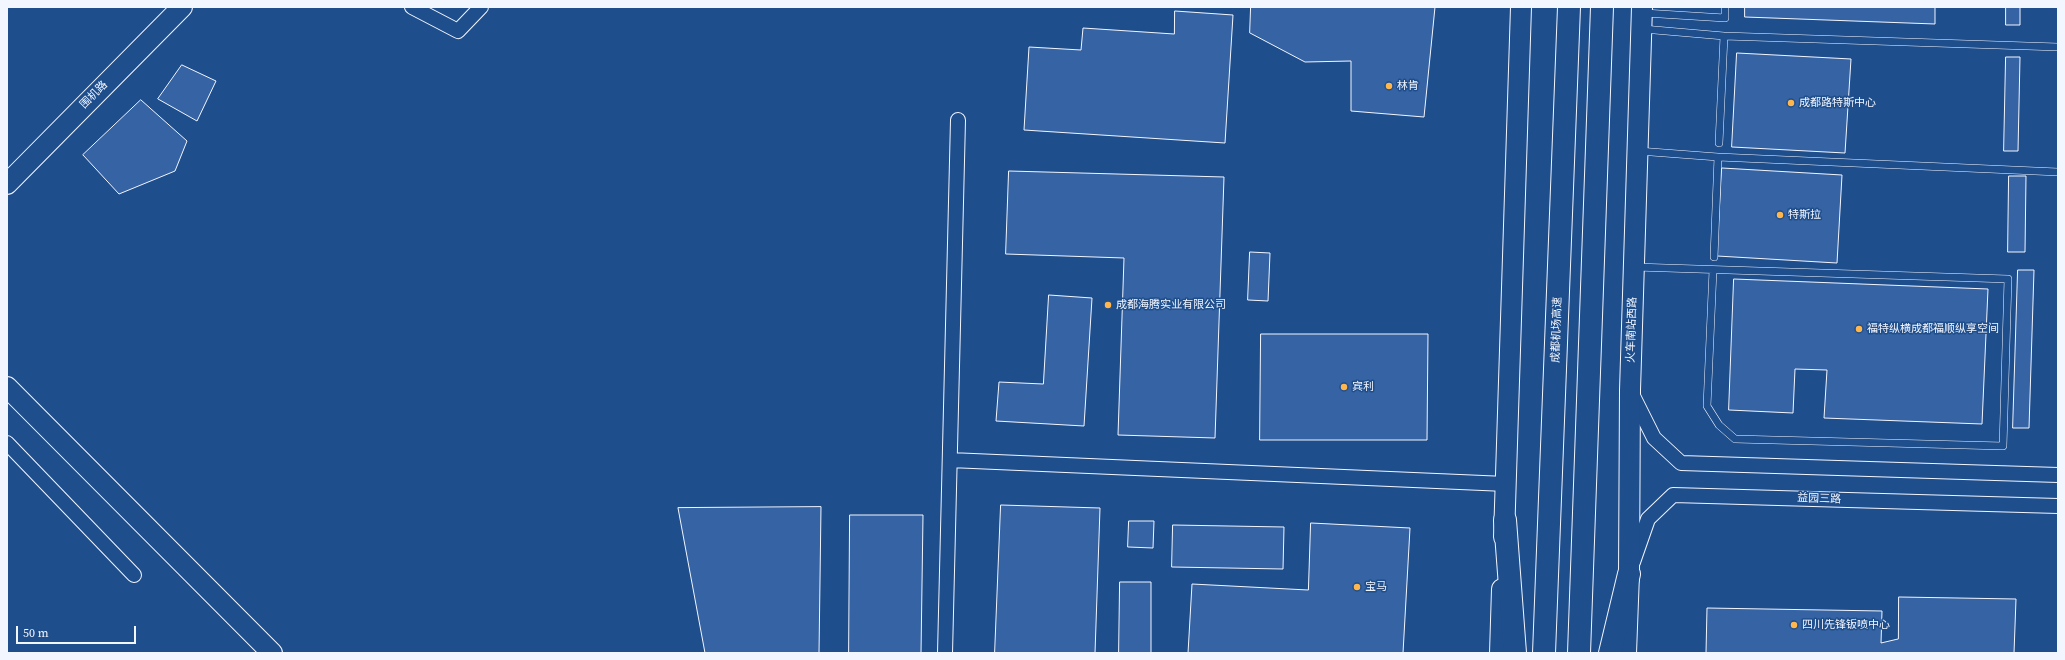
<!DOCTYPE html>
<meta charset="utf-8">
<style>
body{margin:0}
#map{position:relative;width:2065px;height:660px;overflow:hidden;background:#1f4e8c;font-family:"Source Serif 4",serif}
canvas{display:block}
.frame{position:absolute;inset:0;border:8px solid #f2f6ff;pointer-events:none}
.scale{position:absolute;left:16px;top:626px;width:120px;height:18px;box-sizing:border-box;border:2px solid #f2f6ff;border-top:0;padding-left:5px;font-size:12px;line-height:14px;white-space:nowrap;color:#f2f6ff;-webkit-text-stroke:3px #1f4e8c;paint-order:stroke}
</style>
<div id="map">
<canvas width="2065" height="660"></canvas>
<div class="frame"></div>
<div class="scale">50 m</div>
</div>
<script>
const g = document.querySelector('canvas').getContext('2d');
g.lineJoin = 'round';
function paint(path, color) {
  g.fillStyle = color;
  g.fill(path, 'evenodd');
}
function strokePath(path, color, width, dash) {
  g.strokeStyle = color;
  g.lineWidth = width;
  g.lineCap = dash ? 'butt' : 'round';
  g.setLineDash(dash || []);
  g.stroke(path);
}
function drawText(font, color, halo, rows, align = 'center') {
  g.font = font + ' "Source Serif 4","Noto Sans SC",serif';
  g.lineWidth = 3;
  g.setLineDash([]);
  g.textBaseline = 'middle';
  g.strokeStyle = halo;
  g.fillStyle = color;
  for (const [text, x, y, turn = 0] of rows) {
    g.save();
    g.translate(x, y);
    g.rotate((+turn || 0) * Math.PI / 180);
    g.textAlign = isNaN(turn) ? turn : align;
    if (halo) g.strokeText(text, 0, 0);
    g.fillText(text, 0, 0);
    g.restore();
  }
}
const building = new Path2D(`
 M 1251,7 L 1435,7 L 1424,117 L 1351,111 L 1351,61 L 1305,62 L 1250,33 Z
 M 1745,7 L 1935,7 L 1935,24 L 1745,17 Z
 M 2006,7 L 2020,7 L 2020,25 L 2006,25 Z
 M 1175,11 L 1233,15 L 1225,143 L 1024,130 L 1029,47 L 1081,50 L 1083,28 L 1174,34 Z
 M 1737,53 L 1851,59 L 1845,153 L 1732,147 Z
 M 2006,57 L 2020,57 L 2018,151 L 2004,151 Z
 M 182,65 L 216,81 L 197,121 L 158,99 Z
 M 141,100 L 187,141 L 175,171 L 119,194 L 83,155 Z
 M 1722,168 L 1842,175 L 1837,263 L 1717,256 Z
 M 1009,171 L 1224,177 L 1215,438 L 1118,435 L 1124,258 L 1006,254 Z
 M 2009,176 L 2026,176 L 2025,252 L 2008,252 Z
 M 1250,252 L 1270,253 L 1268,301 L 1248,300 Z
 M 2018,270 L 2034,270 L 2029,428 L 2013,428 Z
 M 1734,279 L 1988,289 L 1982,424 L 1824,418 L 1827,370 L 1795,369 L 1793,413 L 1729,410 Z
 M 1049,295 L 1092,298 L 1084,426 L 996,421 L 999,382 L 1043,384 Z
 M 1261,334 L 1428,334 L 1427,440 L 1260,440 Z
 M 1001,505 L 1100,508 L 1095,653 L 995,653 Z
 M 821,507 L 819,653 L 705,653 L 678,508 Z
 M 850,515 L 923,515 L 921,653 L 849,653 Z
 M 1129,521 L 1154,521 L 1153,548 L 1128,547 Z
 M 1311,523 L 1410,528 L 1403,653 L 1188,653 L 1192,584 L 1308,590 Z
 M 1173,525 L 1284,527 L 1283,569 L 1172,567 Z
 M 1120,582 L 1151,582 L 1151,653 L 1119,653 Z
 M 1899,597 L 2016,599 L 2014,653 L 1706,653 L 1707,608 L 1882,611 L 1881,643 L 1898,639 Z`);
const lane = new Path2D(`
 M 1644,13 L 1725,18 L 1725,7
 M 1643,29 L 1724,36 L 2058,47
 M 1719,143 L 1724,36
 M 1638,151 L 1718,157 L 2058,172
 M 1714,257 L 1718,157
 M 1635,267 L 2008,279 L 2003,446 L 1735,439 L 1719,425 L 1707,406 L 1713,270`);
const street = new Path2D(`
 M 412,7 L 458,31 L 481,7
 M 1632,394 L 1654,438 L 1681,463 L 2058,475
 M 7,443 L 134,575
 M 950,460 L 1506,484
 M 1633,562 L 1648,519 L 1673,495 L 2058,506
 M 945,653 L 958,120`);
const secondary = new Path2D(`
 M 7,184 L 182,7
 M 7,387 L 272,653
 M 1504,537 L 1521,7
 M 1500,653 L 1502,589
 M 1626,653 L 1629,574 L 1630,390 L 1642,7`);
const highway = new Path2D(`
 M 1505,520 L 1515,653
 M 1544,653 L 1569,7
 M 1579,653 L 1602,7
 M 1610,653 L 1629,574`);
const markers = [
 [1389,86,4,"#ffb74d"],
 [1791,103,4,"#ffb74d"],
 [1780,215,4,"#ffb74d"],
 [1108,305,4,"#ffb74d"],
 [1859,329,4,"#ffb74d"],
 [1344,387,4,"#ffb74d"],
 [1357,587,4,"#ffb74d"],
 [1794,625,4,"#ffb74d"]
];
const poiNames = [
 ["林肯",1397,86],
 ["成都路特斯中心",1799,103],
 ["特斯拉",1788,215],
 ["成都海腾实业有限公司",1116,305],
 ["福特纵横成都福顺纵享空间",1867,329],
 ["宾利",1352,387],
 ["宝马",1365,587],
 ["四川先锋钣喷中心",1802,625]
];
const streetNames = [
 ["围机路",94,95,-45],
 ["成都机场高速",1557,330,-88],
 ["火车南站西路",1632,330,-88],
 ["益园三路",1819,499,2]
];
paint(building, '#3563a3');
strokePath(building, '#f2f6ff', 1);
strokePath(lane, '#f2f6ff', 8);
strokePath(street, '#f2f6ff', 16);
strokePath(secondary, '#f2f6ff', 22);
strokePath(highway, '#f2f6ff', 24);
strokePath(lane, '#1f4e8c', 7);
strokePath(street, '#1f4e8c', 14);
strokePath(secondary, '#1f4e8c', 20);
strokePath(highway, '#1f4e8c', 22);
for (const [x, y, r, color] of markers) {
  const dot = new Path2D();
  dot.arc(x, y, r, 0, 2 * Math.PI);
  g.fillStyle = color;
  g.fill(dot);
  strokePath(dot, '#1f4e8c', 1.5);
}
drawText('11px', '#f2f6ff', '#1f4e8c', poiNames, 'left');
drawText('11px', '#f2f6ff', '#1f4e8c', streetNames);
</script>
